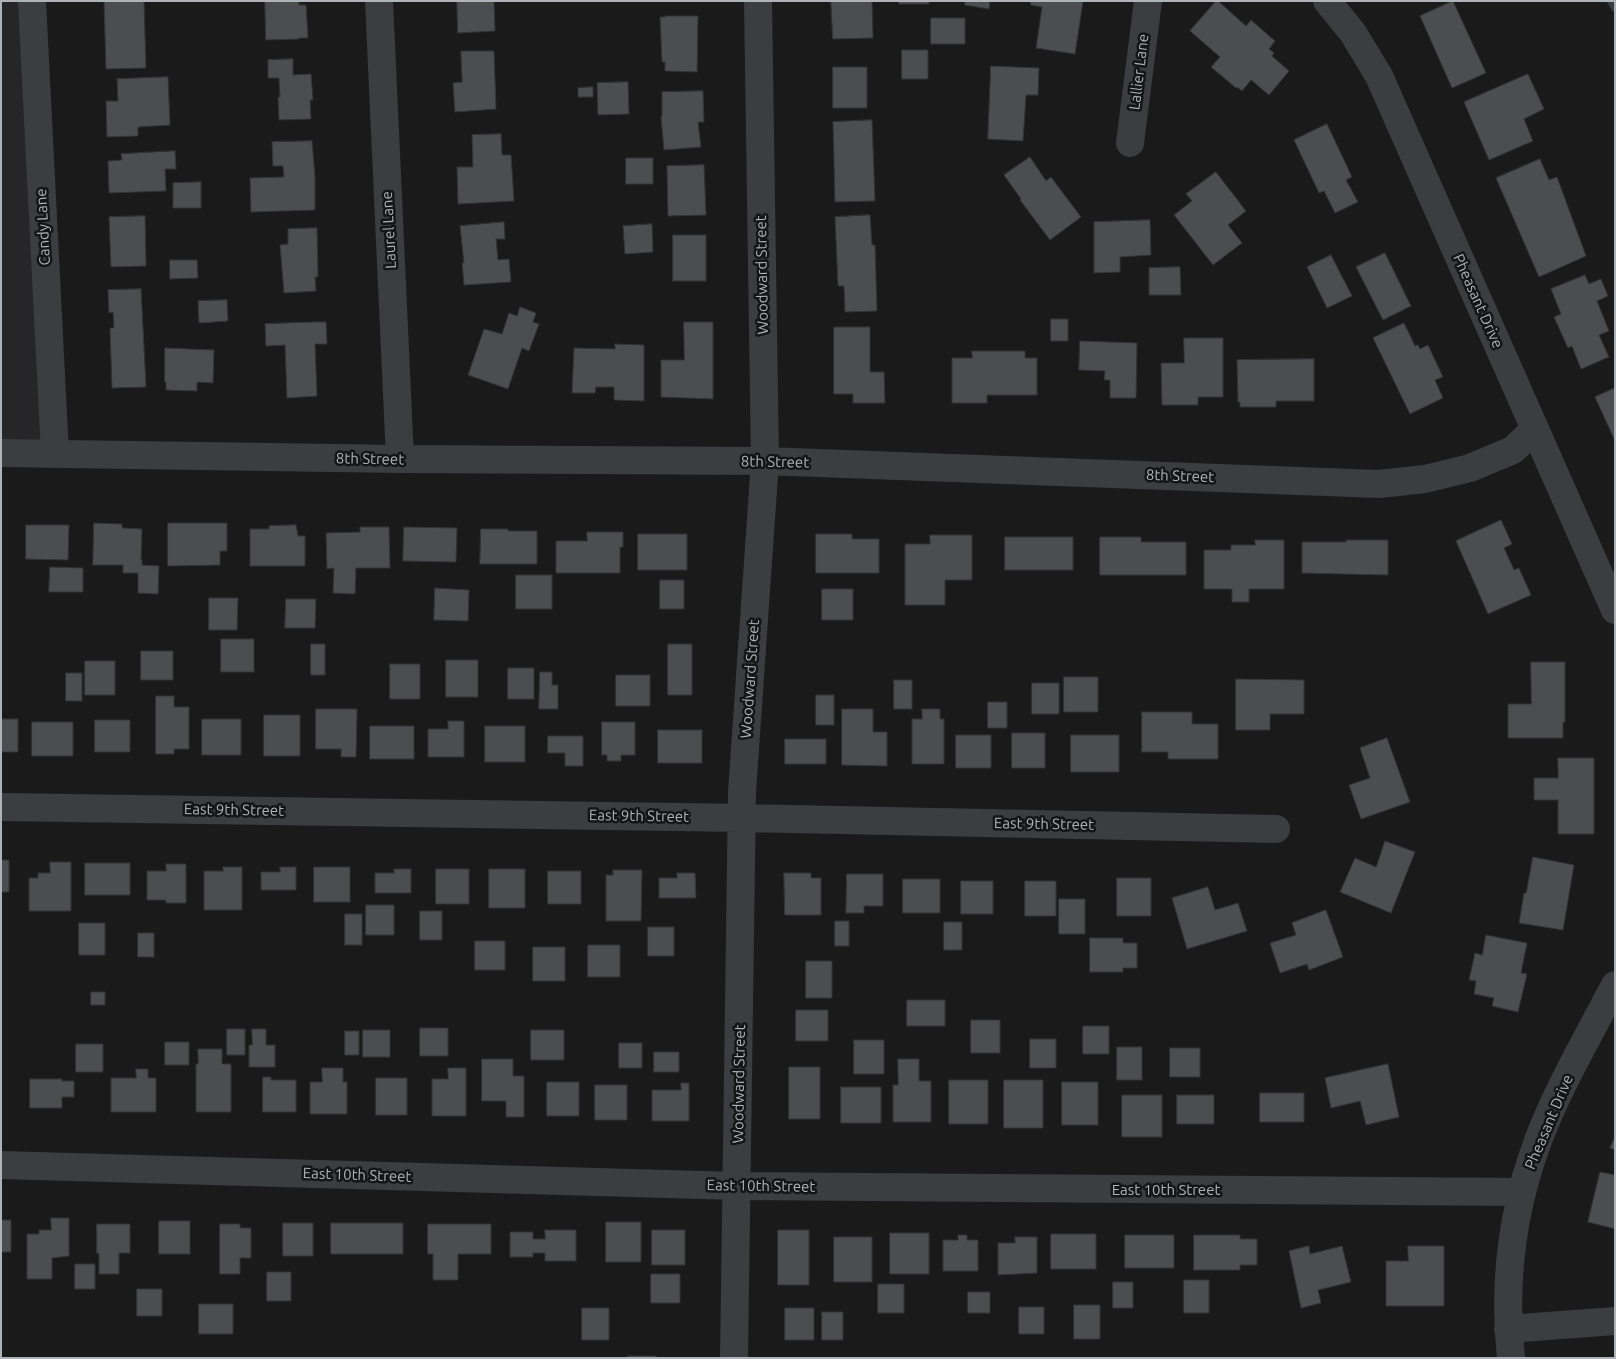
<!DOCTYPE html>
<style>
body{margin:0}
#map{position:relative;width:1616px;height:1359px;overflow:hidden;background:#1a1a1b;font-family:Ubuntu,sans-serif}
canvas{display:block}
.frame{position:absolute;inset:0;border:2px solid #aeb3b9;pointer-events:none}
</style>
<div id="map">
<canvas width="1616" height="1359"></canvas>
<div class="frame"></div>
</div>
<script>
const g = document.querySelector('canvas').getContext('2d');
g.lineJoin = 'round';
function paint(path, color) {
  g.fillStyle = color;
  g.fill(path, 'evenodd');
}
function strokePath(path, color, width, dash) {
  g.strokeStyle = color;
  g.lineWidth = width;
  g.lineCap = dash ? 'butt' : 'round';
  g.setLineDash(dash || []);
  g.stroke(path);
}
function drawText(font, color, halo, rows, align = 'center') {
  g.font = font + ' Ubuntu,sans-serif';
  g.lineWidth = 5;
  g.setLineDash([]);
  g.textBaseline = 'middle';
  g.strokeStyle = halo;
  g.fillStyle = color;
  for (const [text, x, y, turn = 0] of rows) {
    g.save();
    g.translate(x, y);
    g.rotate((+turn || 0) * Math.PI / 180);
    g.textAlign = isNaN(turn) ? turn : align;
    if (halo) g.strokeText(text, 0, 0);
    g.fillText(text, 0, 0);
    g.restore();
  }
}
const built = new Path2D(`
 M 1,1 L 32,1 L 55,454 L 1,453 Z`);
const stream = new Path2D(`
 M 1611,1 L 1615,8`);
const building = new Path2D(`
 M 144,1 L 146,68 L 106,69 L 104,2 Z
 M 265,1 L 299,1 L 299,5 L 306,5 L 308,38 L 299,38 L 299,39 L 266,40 Z
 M 457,1 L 494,1 L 495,31 L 458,33 Z
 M 831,1 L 872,1 L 873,38 L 833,39 Z
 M 899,1 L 929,1 L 929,4 L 899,4 Z
 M 965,1 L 990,1 L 989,9 L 965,5 Z
 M 1031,1 L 1083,1 L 1075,54 L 1036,48 L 1042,7 L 1031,5 Z
 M 1216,1 L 1218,1 L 1246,26 L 1251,20 L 1275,41 L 1269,49 L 1274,53 L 1272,56 L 1289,71 L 1269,95 L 1251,80 L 1242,91 L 1237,87 L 1236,88 L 1211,67 L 1220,57 L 1190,31 Z
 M 1453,1 L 1486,73 L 1452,88 L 1420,16 Z
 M 665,16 L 698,16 L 697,72 L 665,71 L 665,62 L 662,62 L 660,17 L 665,17 Z
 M 931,18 L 965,18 L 965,44 L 931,44 Z
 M 902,50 L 928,50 L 928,79 L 902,79 Z
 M 461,51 L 494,51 L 496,109 L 455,112 L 453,83 L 462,82 Z
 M 293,59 L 293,75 L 311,74 L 313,100 L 310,100 L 311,119 L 279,120 L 278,97 L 280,97 L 279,78 L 268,78 L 268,60 Z
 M 991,66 L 1039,68 L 1038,95 L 1026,95 L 1023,141 L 988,139 Z
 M 833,67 L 867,67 L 867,108 L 833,108 Z
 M 1528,74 L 1544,109 L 1524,119 L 1533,141 L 1489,160 L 1464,102 Z
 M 168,77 L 170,125 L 138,127 L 138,136 L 107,137 L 106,101 L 118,101 L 117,79 Z
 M 628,82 L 629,114 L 598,115 L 597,83 Z
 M 593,87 L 593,97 L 578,97 L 578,88 Z
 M 703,91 L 704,122 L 698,122 L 701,147 L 664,150 L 661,117 L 662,116 L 662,92 Z
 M 872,120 L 875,201 L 835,202 L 833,122 Z
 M 1327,124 L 1352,177 L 1346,180 L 1358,202 L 1335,213 L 1324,191 L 1319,193 L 1294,140 Z
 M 501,134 L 502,155 L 511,155 L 514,201 L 458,204 L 457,167 L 473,167 L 472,135 Z
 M 312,141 L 315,177 L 315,210 L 251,212 L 250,178 L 284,177 L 283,166 L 273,166 L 272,142 Z
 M 175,151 L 176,169 L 165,169 L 166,191 L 109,193 L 108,161 L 122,160 L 121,154 Z
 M 1030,157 L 1046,181 L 1051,177 L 1081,217 L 1050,240 L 1020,200 L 1021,199 L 1004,175 Z
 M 626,158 L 653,158 L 653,184 L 626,184 Z
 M 1540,159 L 1549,180 L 1557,177 L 1586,256 L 1539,277 L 1496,178 Z
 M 704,165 L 706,215 L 668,216 L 667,166 Z
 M 1216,172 L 1246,211 L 1228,225 L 1242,243 L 1213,265 L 1174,215 L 1192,201 L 1186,194 Z
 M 201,182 L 201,208 L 173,208 L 173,183 Z
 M 870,215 L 872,245 L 875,245 L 877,311 L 845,312 L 844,286 L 838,286 L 835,217 Z
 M 145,216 L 146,266 L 111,267 L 109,217 Z
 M 1150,220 L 1151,255 L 1120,257 L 1120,272 L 1094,273 L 1094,222 Z
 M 504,222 L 505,239 L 496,239 L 498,260 L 509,259 L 511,282 L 464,285 L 462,263 L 464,263 L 460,226 Z
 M 652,224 L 653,252 L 625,254 L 623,226 Z
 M 317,228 L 318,277 L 315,277 L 316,291 L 284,293 L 280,245 L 288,244 L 288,229 Z
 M 673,235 L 706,235 L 706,281 L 673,281 Z
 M 1385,253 L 1411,306 L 1383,320 L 1356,267 Z
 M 1331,255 L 1352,296 L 1327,308 L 1307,267 Z
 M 170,260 L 197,260 L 198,278 L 170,279 Z
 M 1180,267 L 1181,295 L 1149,295 L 1149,268 Z
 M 1585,275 L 1589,284 L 1601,279 L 1608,296 L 1597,301 L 1609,331 L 1599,335 L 1609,357 L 1581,369 L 1572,346 L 1568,348 L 1554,317 L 1561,314 L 1551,289 Z
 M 141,289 L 146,387 L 112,388 L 110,328 L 114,328 L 113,312 L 109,313 L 108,290 Z
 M 227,300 L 228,321 L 199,323 L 198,301 Z
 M 520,307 L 536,313 L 533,322 L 539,324 L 529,351 L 522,348 L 508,389 L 468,375 L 484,329 L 502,334 L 509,313 L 517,316 Z
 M 1051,319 L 1068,319 L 1068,341 L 1051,341 Z
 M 314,322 L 326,322 L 327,344 L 315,344 L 317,396 L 287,398 L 285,345 L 266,346 L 265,324 Z
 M 684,322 L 713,322 L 713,399 L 661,397 L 661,360 L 684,360 Z
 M 1404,323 L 1415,346 L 1418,345 L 1420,349 L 1428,345 L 1443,377 L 1435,380 L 1443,398 L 1410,414 L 1373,338 Z
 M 834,327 L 870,327 L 870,372 L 884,372 L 885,403 L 853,403 L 853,394 L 834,394 Z
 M 1184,338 L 1223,338 L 1223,397 L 1198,397 L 1198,405 L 1162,405 L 1161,363 L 1184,363 Z
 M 1080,341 L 1137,343 L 1136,398 L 1110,398 L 1110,380 L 1104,380 L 1105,371 L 1079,370 Z
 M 615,344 L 644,345 L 644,401 L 614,400 L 614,387 L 596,387 L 595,393 L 572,393 L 574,348 L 615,349 Z
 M 165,348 L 214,350 L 213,383 L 197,382 L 197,391 L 166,390 L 166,382 L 165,382 Z
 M 972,351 L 1025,351 L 1025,358 L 1037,358 L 1037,395 L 987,395 L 987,403 L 952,403 L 952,358 L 972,358 Z
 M 1314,359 L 1314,401 L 1276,401 L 1276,407 L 1240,407 L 1240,402 L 1238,402 L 1237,360 Z
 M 1615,388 L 1615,441 L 1595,397 Z
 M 1501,520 L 1512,544 L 1504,548 L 1514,570 L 1519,568 L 1531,595 L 1488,614 L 1456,541 Z
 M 94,523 L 122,524 L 122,528 L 142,529 L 141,560 L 142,560 L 142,565 L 159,566 L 158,594 L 138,593 L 138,573 L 123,573 L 123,565 L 93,565 Z
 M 168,523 L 227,523 L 227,551 L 220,551 L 220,565 L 168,566 Z
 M 26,525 L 69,525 L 68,560 L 26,559 Z
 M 296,525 L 298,536 L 305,536 L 305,566 L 250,566 L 250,529 L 269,529 L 269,526 Z
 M 360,527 L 389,527 L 390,568 L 356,568 L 355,594 L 333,593 L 334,568 L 327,569 L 326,533 L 360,532 Z
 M 404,527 L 457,528 L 456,562 L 403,561 Z
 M 481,529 L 508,529 L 508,531 L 537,531 L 537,564 L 480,564 Z
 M 587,532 L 623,532 L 623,547 L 620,547 L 620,573 L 556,573 L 556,541 L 587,541 Z
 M 638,534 L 687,534 L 687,570 L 638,570 Z
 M 816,534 L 852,534 L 852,539 L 879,539 L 879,573 L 816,573 Z
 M 930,535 L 972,535 L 972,580 L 945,580 L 945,605 L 905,605 L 905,544 L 930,544 Z
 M 1005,537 L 1073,537 L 1073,570 L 1005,570 Z
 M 1100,537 L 1141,537 L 1141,542 L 1186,542 L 1186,575 L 1100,575 Z
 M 1255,540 L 1284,540 L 1284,589 L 1249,589 L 1249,602 L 1232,602 L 1232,589 L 1204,589 L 1204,550 L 1231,550 L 1231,545 L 1255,545 Z
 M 1346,540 L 1388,540 L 1388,575 L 1302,573 L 1302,542 L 1346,542 Z
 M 50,567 L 83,568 L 83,592 L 49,592 Z
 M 516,575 L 552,575 L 552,609 L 516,609 Z
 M 660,580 L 684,580 L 684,609 L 660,609 Z
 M 435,588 L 469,590 L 468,621 L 434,620 Z
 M 822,589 L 853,589 L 853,620 L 822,620 Z
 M 209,598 L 238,598 L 237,630 L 209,630 Z
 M 286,599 L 316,599 L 315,628 L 285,628 Z
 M 221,639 L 254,639 L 254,672 L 221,672 Z
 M 311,644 L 325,644 L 325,675 L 311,675 Z
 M 668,644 L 692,644 L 692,695 L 668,695 Z
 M 141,651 L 173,651 L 173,680 L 141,680 Z
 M 446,660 L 478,660 L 478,697 L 446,697 Z
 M 85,661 L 115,661 L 115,695 L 85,695 Z
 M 1531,662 L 1565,662 L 1565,722 L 1563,722 L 1563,738 L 1508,738 L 1508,704 L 1531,704 Z
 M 390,664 L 420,664 L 420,699 L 390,699 Z
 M 508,668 L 534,668 L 534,699 L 508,699 Z
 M 540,672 L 552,672 L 552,685 L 558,685 L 558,709 L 539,709 Z
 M 66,673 L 82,673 L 82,701 L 66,701 Z
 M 616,675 L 650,675 L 650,706 L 616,706 Z
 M 1064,677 L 1098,677 L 1098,712 L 1064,712 Z
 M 1236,679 L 1304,680 L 1304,714 L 1270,714 L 1270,730 L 1236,730 Z
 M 894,680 L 912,680 L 912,709 L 894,709 Z
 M 1032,683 L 1059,683 L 1059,714 L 1032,714 Z
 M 816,695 L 834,695 L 834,725 L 816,725 Z
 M 156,696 L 174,696 L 174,707 L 189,707 L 189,749 L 174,749 L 174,754 L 156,754 Z
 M 988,702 L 1007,702 L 1007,728 L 988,728 Z
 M 316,709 L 357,709 L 356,757 L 341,757 L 341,749 L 316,749 Z
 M 842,709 L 873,709 L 873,732 L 887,732 L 887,766 L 842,765 Z
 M 922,709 L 940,709 L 940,719 L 944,719 L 944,764 L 912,764 L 912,719 L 922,719 Z
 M 1142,712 L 1192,712 L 1192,724 L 1218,724 L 1218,759 L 1168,759 L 1168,752 L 1142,752 Z
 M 264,715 L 300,715 L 300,756 L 264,756 Z
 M 1,719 L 18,719 L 18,752 L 1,752 Z
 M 202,719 L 241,719 L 241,755 L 202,755 Z
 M 95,720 L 130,720 L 130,752 L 95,752 Z
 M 448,721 L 464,721 L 464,757 L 428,757 L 428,729 L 448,729 Z
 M 32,722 L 73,722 L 73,756 L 32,756 Z
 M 602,722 L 635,722 L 635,755 L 621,755 L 621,761 L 607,761 L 607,755 L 602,755 Z
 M 370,726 L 414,726 L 414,759 L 370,759 Z
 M 485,726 L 525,726 L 525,762 L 485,762 Z
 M 658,730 L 702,730 L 702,763 L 658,763 Z
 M 1012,733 L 1045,733 L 1045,768 L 1012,768 Z
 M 956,735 L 991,735 L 991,768 L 956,768 Z
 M 1071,735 L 1119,735 L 1119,772 L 1071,772 Z
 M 548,736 L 583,736 L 583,766 L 565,766 L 565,753 L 548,753 Z
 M 1387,738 L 1410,802 L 1361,819 L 1349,785 L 1370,778 L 1360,748 Z
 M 785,739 L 826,739 L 826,764 L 785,764 Z
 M 1558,758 L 1594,758 L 1594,834 L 1558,834 L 1558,800 L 1534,800 L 1534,778 L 1558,778 Z
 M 1385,841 L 1415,852 L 1391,913 L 1340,892 L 1355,858 L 1376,867 Z
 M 1533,857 L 1574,865 L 1563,930 L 1519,923 L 1524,893 L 1526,893 Z
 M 1,860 L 9,860 L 9,892 L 1,892 Z
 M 50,862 L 71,862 L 71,911 L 29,911 L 29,878 L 38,878 L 38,873 L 50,873 Z
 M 85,863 L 130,863 L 130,895 L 85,895 Z
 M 166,864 L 186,864 L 186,903 L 166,903 L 166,900 L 147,900 L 147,871 L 166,871 Z
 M 223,867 L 242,867 L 242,910 L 204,910 L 204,871 L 223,871 Z
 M 280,867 L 296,867 L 296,890 L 261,890 L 261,872 L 280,872 Z
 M 314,867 L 350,867 L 350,902 L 314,902 Z
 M 394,869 L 411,869 L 411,893 L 375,893 L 375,873 L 394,873 Z
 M 436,869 L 469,869 L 469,904 L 436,904 Z
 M 489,869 L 525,869 L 525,908 L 489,908 Z
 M 613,870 L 642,870 L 641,921 L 606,921 L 606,875 L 613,875 Z
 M 548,871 L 581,871 L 581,904 L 548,904 Z
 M 677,873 L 695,873 L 696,898 L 659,898 L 659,878 L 677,878 Z
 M 784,873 L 811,873 L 811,878 L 821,878 L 821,915 L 785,915 Z
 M 847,874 L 883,874 L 883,906 L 864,906 L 864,913 L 846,913 Z
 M 1117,878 L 1151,878 L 1151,916 L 1117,916 Z
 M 903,879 L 940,879 L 940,913 L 903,913 Z
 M 961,881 L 993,881 L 993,914 L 961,914 Z
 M 1025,881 L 1056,881 L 1056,916 L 1025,916 Z
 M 1208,887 L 1215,910 L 1238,903 L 1247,931 L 1187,949 L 1172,898 Z
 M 1059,899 L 1085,899 L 1085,934 L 1059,934 Z
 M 366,905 L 394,905 L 394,935 L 366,935 Z
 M 1326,910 L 1343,957 L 1309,970 L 1307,964 L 1280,973 L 1270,943 L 1296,935 L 1292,923 Z
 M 420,911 L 442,911 L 442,940 L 420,940 Z
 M 345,914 L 362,914 L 362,945 L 345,945 Z
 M 835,921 L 849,921 L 849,946 L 835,946 Z
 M 944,922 L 962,922 L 962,950 L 944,950 Z
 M 79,923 L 105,923 L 105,955 L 79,955 Z
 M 648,927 L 674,927 L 674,956 L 648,956 Z
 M 138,933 L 154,933 L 154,957 L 138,957 Z
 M 1486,935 L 1527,943 L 1521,973 L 1527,974 L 1518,1012 L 1492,1006 L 1494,998 L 1474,994 L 1476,981 L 1469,980 L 1475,953 L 1482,955 Z
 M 1090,938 L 1123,938 L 1123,943 L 1137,943 L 1137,968 L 1123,968 L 1123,972 L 1090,972 Z
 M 475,941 L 505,941 L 505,970 L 475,970 Z
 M 588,945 L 620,945 L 620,977 L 588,977 Z
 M 533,947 L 565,947 L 565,981 L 533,981 Z
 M 806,961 L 832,961 L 832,998 L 806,998 Z
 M 91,992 L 105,992 L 105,1005 L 91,1005 Z
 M 907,1000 L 945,1000 L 945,1026 L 907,1026 Z
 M 796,1010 L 828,1010 L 828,1041 L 796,1041 Z
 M 971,1020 L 1000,1020 L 1000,1053 L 971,1053 Z
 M 1083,1026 L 1109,1026 L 1109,1054 L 1083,1054 Z
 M 420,1028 L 448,1028 L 448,1056 L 420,1056 Z
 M 227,1029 L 245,1029 L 245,1055 L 227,1055 Z
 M 252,1029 L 266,1029 L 266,1045 L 275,1045 L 275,1067 L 249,1067 L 249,1045 L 252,1045 Z
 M 363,1030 L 390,1030 L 390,1057 L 363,1057 Z
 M 531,1030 L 564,1030 L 564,1060 L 531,1060 Z
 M 345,1031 L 359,1031 L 359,1055 L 345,1055 Z
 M 1030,1039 L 1056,1039 L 1056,1068 L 1030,1068 Z
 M 854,1040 L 884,1040 L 884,1074 L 854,1074 Z
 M 165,1042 L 189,1042 L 189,1065 L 165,1065 Z
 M 619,1043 L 642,1043 L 642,1068 L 619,1068 Z
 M 76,1044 L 103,1044 L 103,1072 L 76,1072 Z
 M 1117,1047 L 1142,1047 L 1142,1080 L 1117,1080 Z
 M 1170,1048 L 1200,1048 L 1200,1077 L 1170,1077 Z
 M 198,1049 L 222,1049 L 222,1064 L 231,1064 L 231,1112 L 196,1112 L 196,1064 L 198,1064 Z
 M 654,1052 L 679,1052 L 679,1072 L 654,1072 Z
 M 482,1059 L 513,1059 L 513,1076 L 524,1076 L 524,1117 L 506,1117 L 506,1101 L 482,1101 Z
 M 898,1059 L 919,1059 L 919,1081 L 931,1081 L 931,1122 L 893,1122 L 893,1085 L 898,1085 Z
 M 1388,1064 L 1399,1117 L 1366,1125 L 1360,1101 L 1331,1108 L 1325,1078 Z
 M 789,1067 L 820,1067 L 820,1119 L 789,1119 Z
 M 322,1068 L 343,1068 L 343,1082 L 347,1082 L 347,1114 L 310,1114 L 310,1082 L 322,1082 Z
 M 448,1068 L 466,1068 L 466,1116 L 432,1116 L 432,1079 L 448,1079 Z
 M 136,1069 L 148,1069 L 148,1078 L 156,1078 L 156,1112 L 111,1112 L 111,1078 L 136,1078 Z
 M 263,1077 L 271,1077 L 271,1080 L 296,1080 L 296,1112 L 263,1112 Z
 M 376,1078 L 407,1078 L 407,1115 L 376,1115 Z
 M 30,1079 L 62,1079 L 62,1081 L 74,1081 L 74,1097 L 62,1097 L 62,1108 L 30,1108 Z
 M 949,1080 L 988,1080 L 988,1124 L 949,1124 Z
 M 1004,1080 L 1043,1080 L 1043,1128 L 1004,1128 Z
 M 547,1082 L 579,1082 L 579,1116 L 547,1116 Z
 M 1062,1082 L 1098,1082 L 1098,1125 L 1062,1125 Z
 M 681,1083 L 689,1083 L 689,1121 L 652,1121 L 652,1090 L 681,1090 Z
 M 595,1085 L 627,1085 L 627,1120 L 595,1120 Z
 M 841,1087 L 881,1087 L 881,1123 L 841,1123 Z
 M 1260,1093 L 1304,1093 L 1304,1122 L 1260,1122 Z
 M 1122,1095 L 1162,1095 L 1162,1137 L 1122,1137 Z
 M 1177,1095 L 1214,1095 L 1214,1124 L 1177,1124 Z
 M 1615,1137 L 1615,1150 L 1610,1148 Z
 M 1600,1172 L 1615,1175 L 1615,1229 L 1588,1222 Z
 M 51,1218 L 69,1218 L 69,1256 L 52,1258 L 52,1279 L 27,1279 L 27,1234 L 39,1234 L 39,1230 L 51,1230 Z
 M 1,1220 L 11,1220 L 11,1252 L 1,1252 Z
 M 159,1221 L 190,1221 L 190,1254 L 159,1254 Z
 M 606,1222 L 641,1222 L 641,1262 L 606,1262 Z
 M 283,1223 L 313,1223 L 313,1256 L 283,1256 Z
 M 331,1223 L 403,1223 L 403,1254 L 331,1254 Z
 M 97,1224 L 130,1224 L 130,1253 L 119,1253 L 119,1274 L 99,1274 L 99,1253 L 97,1253 Z
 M 220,1224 L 240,1224 L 240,1228 L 251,1228 L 251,1258 L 240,1258 L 240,1274 L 220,1274 Z
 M 428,1224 L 491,1224 L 491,1254 L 458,1254 L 458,1280 L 433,1280 L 433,1254 L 428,1254 Z
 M 545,1230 L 576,1230 L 576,1261 L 545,1261 L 545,1253 L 533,1253 L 533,1257 L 510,1257 L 510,1232 L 533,1232 L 533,1239 L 545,1239 Z
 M 652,1230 L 685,1230 L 685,1265 L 652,1265 Z
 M 778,1230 L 809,1230 L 809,1285 L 778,1285 Z
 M 890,1233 L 929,1233 L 929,1274 L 890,1274 Z
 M 1051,1234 L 1096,1234 L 1096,1269 L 1051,1269 Z
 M 958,1235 L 967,1235 L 967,1240 L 978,1240 L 978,1271 L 943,1271 L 943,1240 L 958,1240 Z
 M 1125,1235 L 1174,1235 L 1174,1268 L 1125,1268 Z
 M 1194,1235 L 1240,1235 L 1240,1239 L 1257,1239 L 1257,1265 L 1240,1265 L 1240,1270 L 1194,1270 Z
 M 834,1237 L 872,1237 L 872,1282 L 834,1282 Z
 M 1015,1237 L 1037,1237 L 1037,1273 L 998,1275 L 998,1243 L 1015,1243 Z
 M 1309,1246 L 1310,1254 L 1342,1246 L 1351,1282 L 1318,1290 L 1321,1303 L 1301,1308 L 1289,1251 Z
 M 1408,1246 L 1444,1246 L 1444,1306 L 1386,1306 L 1386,1261 L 1408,1261 Z
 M 75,1264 L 95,1264 L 95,1289 L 75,1289 Z
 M 267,1272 L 291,1272 L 291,1301 L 267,1301 Z
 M 651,1274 L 680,1274 L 680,1303 L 651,1303 Z
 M 1184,1280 L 1209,1280 L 1209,1313 L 1184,1313 Z
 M 1113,1282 L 1133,1282 L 1133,1308 L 1113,1308 Z
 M 878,1284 L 904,1284 L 904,1313 L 878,1313 Z
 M 137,1289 L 162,1289 L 162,1316 L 137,1316 Z
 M 968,1292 L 990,1292 L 990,1313 L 968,1313 Z
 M 199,1304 L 233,1304 L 233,1334 L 199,1334 Z
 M 1074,1305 L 1100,1305 L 1100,1339 L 1074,1339 Z
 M 1019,1307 L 1044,1307 L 1044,1334 L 1019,1334 Z
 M 582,1308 L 609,1308 L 609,1340 L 582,1340 Z
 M 785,1308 L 814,1308 L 814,1340 L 785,1340 Z
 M 822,1312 L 843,1312 L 843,1340 L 822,1340 Z
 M 628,1356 L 656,1356 L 656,1358 L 628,1358 Z`);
const minor = new Path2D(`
 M 32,1 L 55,454
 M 379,1 L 400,459
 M 1327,1 L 1353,33 L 1379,76 L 1615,610
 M 1130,143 L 1148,1
 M 1,453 L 400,459 L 765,461 L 1379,484 L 1425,479 L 1470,468 L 1513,450 L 1535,429
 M 1,807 L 743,818 L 1276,829
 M 1,1165 L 737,1186 L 1522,1192
 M 1508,1329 L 1615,1321
 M 734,1358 L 742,792 L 765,461 L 758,1
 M 1511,1358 C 1503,1283 1512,1209 1539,1138 C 1559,1086 1589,1035 1615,985`);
const streetNames = [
 ["Lallier Lane",1139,72,-83],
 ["Candy Lane",43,227,-93],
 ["Laurel Lane",389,230,-93],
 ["Woodward Street",762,275,-91],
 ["Pheasant Drive",1478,301,66],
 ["8th Street",370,459,1],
 ["8th Street",775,462,1],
 ["8th Street",1180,476,2],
 ["Woodward Street",750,679,-86],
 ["East 9th Street",234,810,1],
 ["East 9th Street",639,816,1],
 ["East 9th Street",1044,824,1],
 ["Woodward Street",739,1084,-89],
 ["Pheasant Drive",1549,1122,-67],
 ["East 10th Street",357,1175,2],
 ["East 10th Street",761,1186,1],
 ["East 10th Street",1166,1190]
];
paint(built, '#262628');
strokePath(stream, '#353e43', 8);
paint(building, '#4c4d50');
strokePath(building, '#343437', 1);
strokePath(minor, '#3b3d40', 28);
drawText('15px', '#aeb3b9', '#141516', streetNames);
</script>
